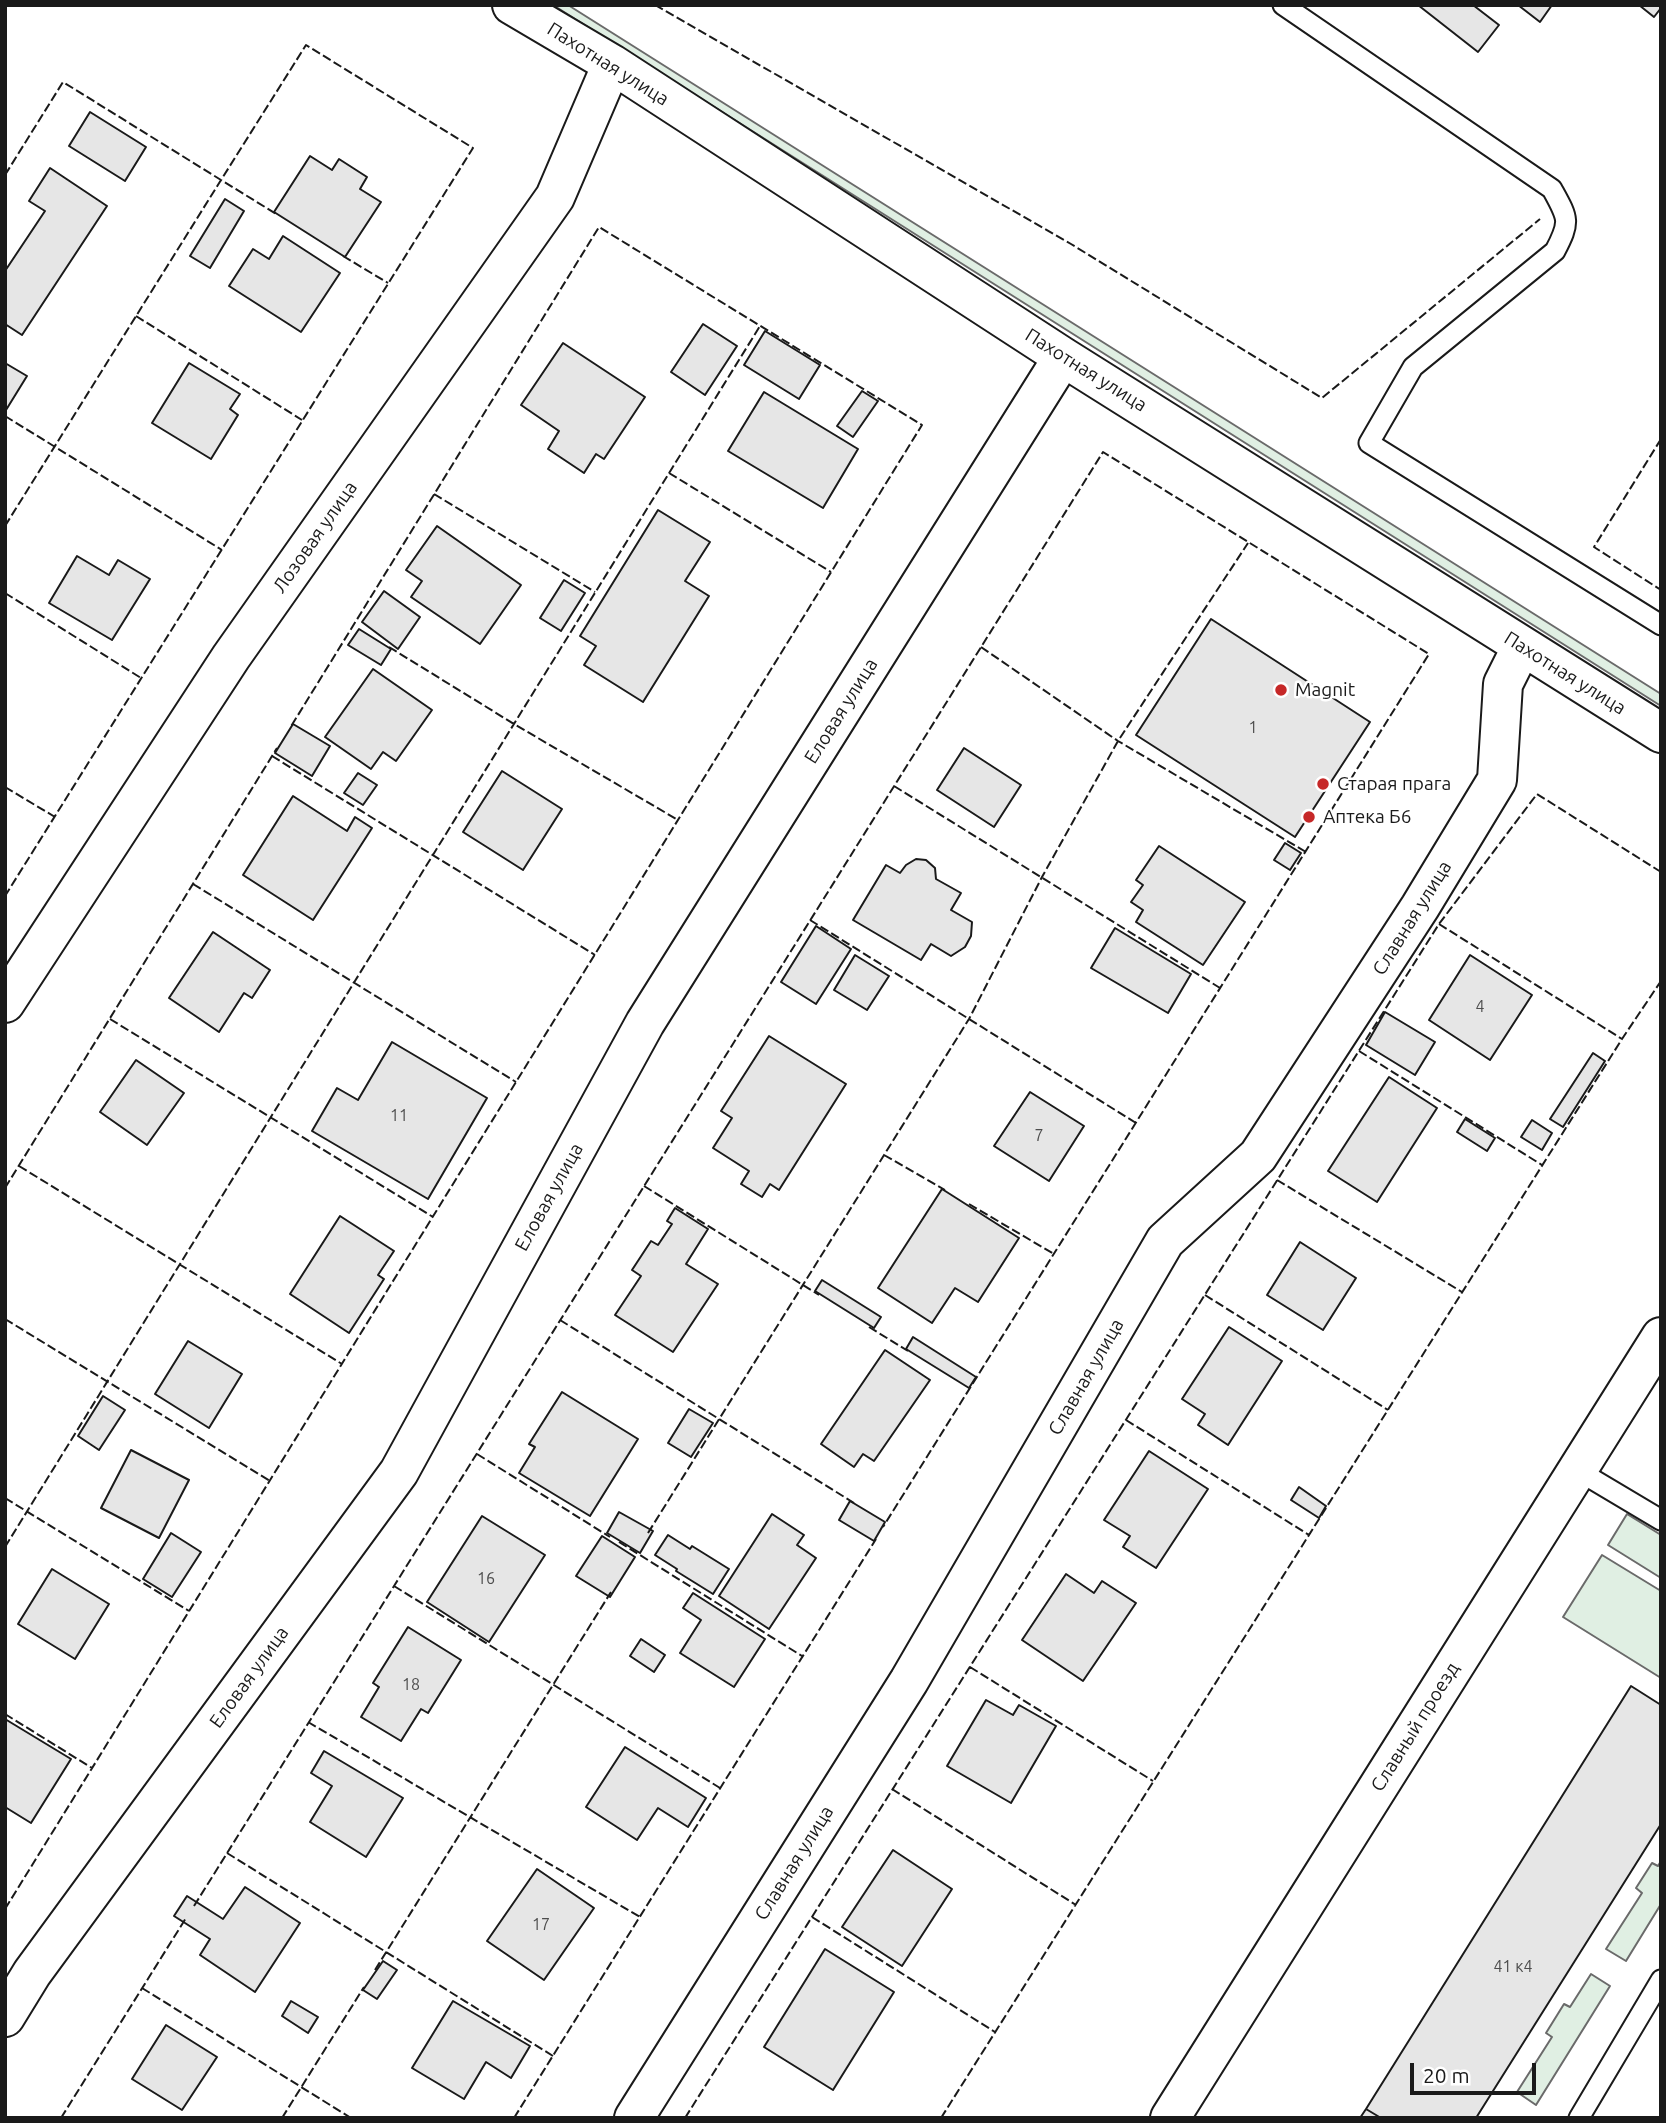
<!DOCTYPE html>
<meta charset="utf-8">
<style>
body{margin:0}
#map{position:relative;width:1666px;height:2123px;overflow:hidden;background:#fff;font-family:Ubuntu,sans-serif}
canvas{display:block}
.frame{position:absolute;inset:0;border:7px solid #1a1a1a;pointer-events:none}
.scale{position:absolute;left:1410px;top:2063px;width:126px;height:32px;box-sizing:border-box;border:4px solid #1a1a1a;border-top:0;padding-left:9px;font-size:21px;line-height:24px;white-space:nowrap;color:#1a1a1a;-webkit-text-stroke:5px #fff;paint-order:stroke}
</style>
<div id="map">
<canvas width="1666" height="2123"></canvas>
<div class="frame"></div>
<div class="scale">20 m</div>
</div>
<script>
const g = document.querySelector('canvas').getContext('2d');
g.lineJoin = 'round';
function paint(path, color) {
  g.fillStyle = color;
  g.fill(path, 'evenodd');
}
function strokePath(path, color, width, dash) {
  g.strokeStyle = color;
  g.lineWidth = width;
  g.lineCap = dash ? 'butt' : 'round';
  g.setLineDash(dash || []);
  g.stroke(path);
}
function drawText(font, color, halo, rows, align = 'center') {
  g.font = font + ' Ubuntu,sans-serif';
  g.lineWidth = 5;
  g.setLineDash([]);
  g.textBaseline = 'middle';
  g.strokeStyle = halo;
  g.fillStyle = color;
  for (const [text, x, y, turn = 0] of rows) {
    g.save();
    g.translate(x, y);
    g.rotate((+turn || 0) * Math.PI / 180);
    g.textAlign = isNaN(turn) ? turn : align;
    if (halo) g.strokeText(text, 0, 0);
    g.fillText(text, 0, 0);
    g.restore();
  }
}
const green = new Path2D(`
 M 553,5 L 568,5 L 1661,694 L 1661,706 Z
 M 1627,1514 L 1661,1535 L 1661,1578 L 1608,1545 Z
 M 1602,1555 L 1661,1591 L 1661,1678 L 1563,1617 Z
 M 1661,1861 L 1661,1904 L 1626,1961 L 1606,1949 L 1642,1893 L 1636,1888 L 1652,1863 L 1658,1866 Z
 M 1591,1974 L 1610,1986 L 1536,2105 L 1517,2092 L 1552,2037 L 1546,2033 L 1564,2004 L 1570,2007 Z`);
const building = new Path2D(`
 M 1418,5 L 1473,5 L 1499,25 L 1478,52 Z
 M 1518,5 L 1552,5 L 1540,22 Z
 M 1639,5 L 1661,5 L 1661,8 L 1654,17 Z
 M 90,112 L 146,147 L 125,181 L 69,146 Z
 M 310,156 L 332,170 L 339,159 L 367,177 L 360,189 L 381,202 L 345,257 L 274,212 Z
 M 50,168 L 107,206 L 22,335 L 5,324 L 5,271 L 45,211 L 29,201 Z
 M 225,199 L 244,211 L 210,268 L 190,256 Z
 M 283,236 L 340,273 L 301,332 L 229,286 L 253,249 L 269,259 Z
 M 703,324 L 737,346 L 705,395 L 671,372 Z
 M 765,331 L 820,365 L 799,399 L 744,365 Z
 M 563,343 L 645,397 L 604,459 L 596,454 L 584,473 L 548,449 L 559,431 L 521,405 Z
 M 5,363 L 27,376 L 6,410 L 5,410 Z
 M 189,363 L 240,394 L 230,409 L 238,415 L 211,459 L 152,423 Z
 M 862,391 L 878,401 L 853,437 L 837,426 Z
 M 764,392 L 858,449 L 823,508 L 728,451 Z
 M 658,510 L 710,542 L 685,581 L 709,596 L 643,702 L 584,665 L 596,646 L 580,636 Z
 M 437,526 L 521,585 L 480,644 L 411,597 L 422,581 L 406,570 Z
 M 77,556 L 109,575 L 118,560 L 150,579 L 112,640 L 49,603 Z
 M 564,580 L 585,593 L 561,631 L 540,618 Z
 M 384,591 L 420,617 L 398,649 L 362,622 Z
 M 1211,619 L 1370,722 L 1295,837 L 1136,735 Z
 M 359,629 L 391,649 L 381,665 L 348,645 Z
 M 373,669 L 432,710 L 396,761 L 383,752 L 371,769 L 325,737 Z
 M 293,724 L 330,746 L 312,776 L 275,753 Z
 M 964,748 L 1021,785 L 994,827 L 937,790 Z
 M 502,771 L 562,809 L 523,870 L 463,832 Z
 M 358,773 L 377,785 L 363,805 L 344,793 Z
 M 293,796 L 347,831 L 355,817 L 372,828 L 313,920 L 243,875 Z
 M 1285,843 L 1301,853 L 1290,870 L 1274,860 Z
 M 1159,846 L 1245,902 L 1203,965 L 1136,922 L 1143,910 L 1131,902 L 1143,885 L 1136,880 Z
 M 916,859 L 926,860 L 935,868 L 936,879 L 961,893 L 951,910 L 972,922 L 971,936 L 965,947 L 951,956 L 931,944 L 921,960 L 853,920 L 886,865 L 900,873 L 906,865 Z
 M 816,926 L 851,949 L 816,1004 L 781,982 Z
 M 1115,928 L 1191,974 L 1168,1013 L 1091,968 Z
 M 213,932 L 270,970 L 252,998 L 244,993 L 219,1032 L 169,998 Z
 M 855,955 L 889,976 L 867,1010 L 834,990 Z
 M 1470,955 L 1532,995 L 1490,1060 L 1429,1020 Z
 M 1385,1012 L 1435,1042 L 1415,1075 L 1366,1045 Z
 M 769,1036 L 846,1084 L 779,1190 L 770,1184 L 762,1197 L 741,1184 L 749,1171 L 713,1148 L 732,1118 L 721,1111 Z
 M 392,1042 L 487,1098 L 428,1199 L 312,1131 L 337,1088 L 358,1100 Z
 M 1593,1053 L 1605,1061 L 1563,1127 L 1550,1119 Z
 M 136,1060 L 184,1093 L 147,1145 L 100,1112 Z
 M 1389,1077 L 1437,1108 L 1377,1202 L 1328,1171 Z
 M 1030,1092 L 1084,1126 L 1049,1181 L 994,1146 Z
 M 1465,1119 L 1495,1138 L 1487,1151 L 1457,1132 Z
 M 1532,1120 L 1552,1133 L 1542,1150 L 1521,1137 Z
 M 942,1189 L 1019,1238 L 978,1302 L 955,1288 L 932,1323 L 878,1288 Z
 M 675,1208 L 708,1229 L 686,1264 L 718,1284 L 673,1352 L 615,1315 L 641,1276 L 632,1270 L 651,1241 L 658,1245 L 672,1224 L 667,1221 Z
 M 340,1216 L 394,1251 L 378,1275 L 384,1279 L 349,1333 L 290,1294 Z
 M 1300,1242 L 1356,1278 L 1323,1330 L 1267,1295 Z
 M 822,1280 L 881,1317 L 874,1328 L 815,1291 Z
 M 1229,1327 L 1282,1361 L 1228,1445 L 1198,1425 L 1205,1414 L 1182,1399 Z
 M 913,1337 L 976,1377 L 969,1388 L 906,1349 Z
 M 188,1341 L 242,1374 L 209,1428 L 155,1394 Z
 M 885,1350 L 930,1380 L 874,1461 L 863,1454 L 854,1467 L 821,1444 Z
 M 562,1392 L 638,1439 L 590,1516 L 519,1473 L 535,1447 L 529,1444 Z
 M 103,1396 L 125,1410 L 99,1450 L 78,1436 Z
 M 689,1409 L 713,1423 L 691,1457 L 668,1443 Z
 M 131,1450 L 189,1480 L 159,1538 L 101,1508 Z
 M 1149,1451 L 1208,1489 L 1156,1568 L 1123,1547 L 1130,1536 L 1104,1520 Z
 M 1299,1487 L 1326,1506 L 1319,1518 L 1291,1500 Z
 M 850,1501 L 885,1522 L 874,1541 L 839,1520 Z
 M 619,1512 L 653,1531 L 640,1553 L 607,1533 Z
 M 772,1514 L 804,1535 L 797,1545 L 816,1558 L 769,1629 L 719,1596 Z
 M 482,1516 L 545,1555 L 489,1642 L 427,1602 Z
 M 171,1533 L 201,1552 L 172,1597 L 143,1579 Z
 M 668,1535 L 690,1549 L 692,1546 L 729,1569 L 713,1594 L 676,1571 L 677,1569 L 655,1555 Z
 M 602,1536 L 635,1557 L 610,1597 L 576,1576 Z
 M 52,1569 L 109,1604 L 75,1659 L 18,1624 Z
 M 1066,1574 L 1094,1593 L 1102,1581 L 1136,1603 L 1083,1681 L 1022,1640 Z
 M 693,1593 L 765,1639 L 734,1687 L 680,1653 L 701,1620 L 683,1608 Z
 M 408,1627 L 461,1660 L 428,1713 L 421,1709 L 401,1741 L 361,1717 L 379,1687 L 373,1683 Z
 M 641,1639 L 665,1655 L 654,1672 L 630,1656 Z
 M 1631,1686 L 1661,1705 L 1661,1824 L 1476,2118 L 1381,2118 L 1366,2109 Z
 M 986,1700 L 1013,1715 L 1019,1705 L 1056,1726 L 1011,1803 L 947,1766 Z
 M 5,1719 L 71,1759 L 31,1823 L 5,1807 Z
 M 625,1747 L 706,1798 L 688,1827 L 658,1808 L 637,1840 L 586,1807 Z
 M 324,1751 L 403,1798 L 366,1857 L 310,1822 L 332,1786 L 311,1773 Z
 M 893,1850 L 952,1889 L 902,1966 L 842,1927 Z
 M 537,1869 L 594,1908 L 544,1980 L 487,1941 Z
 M 245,1887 L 300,1923 L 255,1992 L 200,1955 L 210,1939 L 174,1916 L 187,1896 L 223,1919 Z
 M 825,1949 L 894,1992 L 833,2090 L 764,2047 Z
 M 383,1961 L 397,1970 L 377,1999 L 363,1990 Z
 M 291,2001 L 318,2017 L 308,2033 L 282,2016 Z
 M 453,2001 L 530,2046 L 511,2078 L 486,2062 L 464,2099 L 412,2068 Z
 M 166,2025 L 217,2057 L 182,2110 L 132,2079 Z
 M 1366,2109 L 1381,2118 L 1360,2118 Z`);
const lane = new Path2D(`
 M 1283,5 L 1552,189 C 1568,218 1571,221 1555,251 L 1413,367 L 1369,443 L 1661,625
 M 1577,1470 L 1661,1520
 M 1579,2118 L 1661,1980`);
const street = new Path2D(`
 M 512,5 L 612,64 L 1063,357 L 1661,733
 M 5,1003 L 231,657 L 555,197 L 612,64
 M 5,2017 L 32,1973 L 399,1472 L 645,1023 L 1063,357
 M 634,2118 L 909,1681 L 1165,1241 L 1258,1156 L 1420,907 L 1497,780 L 1503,684 L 1522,646
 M 1170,2118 L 1661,1337`);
const fence = new Path2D(`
 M 655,5 L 1071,244 L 1322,398 L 1540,219
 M 5,175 L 63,82 L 221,180 L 306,45 L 473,148 L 5,896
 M 343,256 L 388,283
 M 136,316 L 302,420
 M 5,416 L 222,550
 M 1661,439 L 1594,547 L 1661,590
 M 669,473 L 831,572
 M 434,494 L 595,592
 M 5,526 L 221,180 L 278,215
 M 5,593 L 141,678
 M 389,647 L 514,724 L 678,820
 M 981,647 L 1118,741 L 1306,852
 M 272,756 L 595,955
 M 894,786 L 1220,988
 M 5,787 L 55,817
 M 193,884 L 516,1082
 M 810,920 L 1136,1123
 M 1439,924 L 1622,1039
 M 110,1019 L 433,1217
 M 1359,1051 L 1542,1165
 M 884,1155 L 945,1190
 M 19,1166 L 342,1364
 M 1277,1180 L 1462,1292
 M 644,1186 L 819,1295
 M 5,1188 L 277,748
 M 969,1204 L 1054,1254
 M 1205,1295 L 1388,1410
 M 5,1319 L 270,1481
 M 560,1320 L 854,1503
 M 869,1327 L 908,1351
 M 1126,1420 L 1309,1535
 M 477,1454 L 610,1537
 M 5,1498 L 189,1611
 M 648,1533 L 969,1019 L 1042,877 L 1118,741 L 1248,543
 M 619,1542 L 802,1656
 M 5,1547 L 760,326
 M 394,1586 L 720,1788
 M 970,1667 L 1153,1781
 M 5,1714 L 92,1768
 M 308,1722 L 640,1917
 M 892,1789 L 1076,1905
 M 227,1853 L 553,2056
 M 194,1906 L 1103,452 L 1429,654 L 883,1527
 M 5,1909 L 922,425 L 599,227 L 290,728
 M 812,1917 L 995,2032
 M 375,1970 L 611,1592
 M 142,1988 L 351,2118
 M 61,2118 L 186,1918
 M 282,2118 L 364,1987
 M 514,2118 L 876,1539
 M 685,2118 L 1439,924 L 1537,794 L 1661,872
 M 941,2118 L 1622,1039 L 1661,981`);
const markers = [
 [1281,690,7,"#c62828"],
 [1323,784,7,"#c62828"],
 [1309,817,7,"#c62828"]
];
const numberNames = [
 ["1",1253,728],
 ["4",1480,1007],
 ["11",399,1116],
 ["7",1039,1136],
 ["16",486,1579],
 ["18",411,1685],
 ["17",541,1925],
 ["41 к4",1513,1967]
];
const streetNames = [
 ["Пахотная улица",608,64,32],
 ["Пахотная улица",1086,370,32],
 ["Лозовая улица",315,537,-55],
 ["Пахотная улица",1565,673,32],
 ["Еловая улица",841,711,-58],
 ["Славная улица",1412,918,-58],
 ["Еловая улица",549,1197,-61],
 ["Славная улица",1086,1377,-60],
 ["Еловая улица",249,1677,-54],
 ["Славный проезд",1415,1727,-58],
 ["Славная улица",794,1863,-58]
];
const poiNames = [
 ["Magnit",1295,690],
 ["Старая прага",1337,784],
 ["Аптека Б6",1323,817]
];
paint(green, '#e0efe3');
strokePath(green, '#6a6a6a', 2);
paint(building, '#e6e6e6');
strokePath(building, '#1a1a1a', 2);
strokePath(lane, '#1a1a1a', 23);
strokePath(street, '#1a1a1a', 42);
strokePath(lane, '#fff', 19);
strokePath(street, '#fff', 38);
strokePath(fence, '#1a1a1a', 2, [9, 3.5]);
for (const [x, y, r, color] of markers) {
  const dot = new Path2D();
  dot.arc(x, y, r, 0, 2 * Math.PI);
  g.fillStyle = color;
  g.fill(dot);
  strokePath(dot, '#fff', 2.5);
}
drawText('16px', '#4d4d4d', null, numberNames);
drawText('19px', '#1a1a1a', '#fff', streetNames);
drawText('19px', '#1a1a1a', '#fff', poiNames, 'left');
</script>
